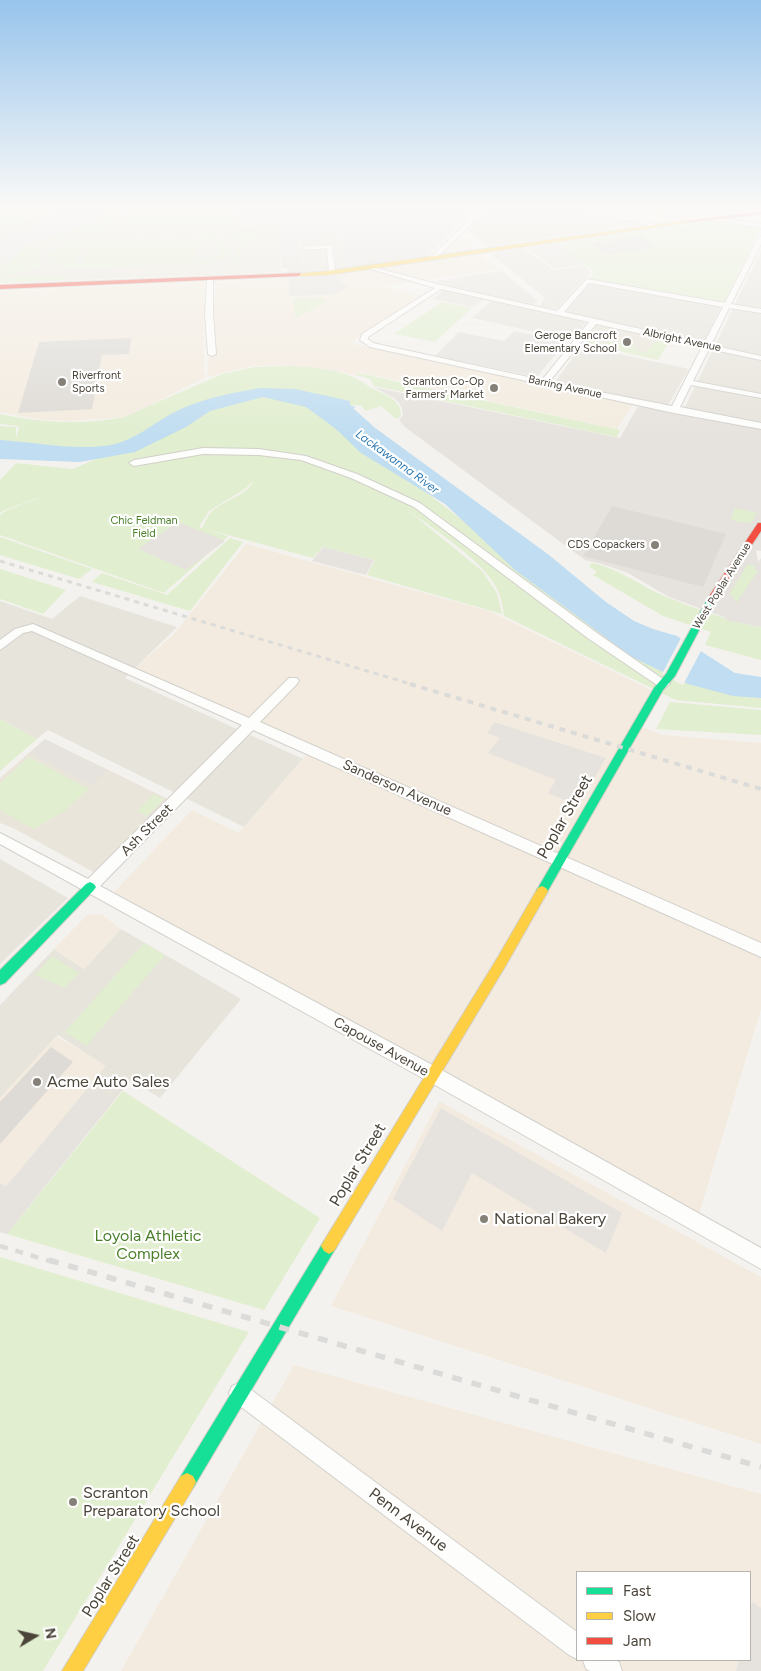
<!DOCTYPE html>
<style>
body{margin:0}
#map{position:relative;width:761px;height:1671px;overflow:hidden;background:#f4f2ee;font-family:Figtree,sans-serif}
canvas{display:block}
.legend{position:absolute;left:576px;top:1571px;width:175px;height:90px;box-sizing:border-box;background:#fff;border:1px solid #b7b4b0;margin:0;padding:6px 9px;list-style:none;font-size:15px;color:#4b4439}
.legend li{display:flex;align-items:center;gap:10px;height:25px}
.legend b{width:25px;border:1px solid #b7b4b0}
.north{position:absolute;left:10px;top:1611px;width:50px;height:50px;-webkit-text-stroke:4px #fff;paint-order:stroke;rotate:81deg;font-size:14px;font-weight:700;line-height:20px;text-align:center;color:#4b4439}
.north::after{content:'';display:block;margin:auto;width:18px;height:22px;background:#4b4439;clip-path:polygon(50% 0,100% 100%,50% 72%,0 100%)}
</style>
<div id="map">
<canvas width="761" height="1671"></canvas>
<ul class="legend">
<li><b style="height:6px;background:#16e098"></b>Fast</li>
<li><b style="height:6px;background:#ffcf43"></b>Slow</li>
<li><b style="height:6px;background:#f24e42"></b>Jam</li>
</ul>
<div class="north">N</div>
</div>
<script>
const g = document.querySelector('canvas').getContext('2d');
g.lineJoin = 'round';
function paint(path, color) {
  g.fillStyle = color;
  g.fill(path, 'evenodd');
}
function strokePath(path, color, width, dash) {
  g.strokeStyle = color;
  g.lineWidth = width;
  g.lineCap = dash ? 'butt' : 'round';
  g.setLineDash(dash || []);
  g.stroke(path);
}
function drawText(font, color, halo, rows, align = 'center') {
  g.font = font + ' Figtree,sans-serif';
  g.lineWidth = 4.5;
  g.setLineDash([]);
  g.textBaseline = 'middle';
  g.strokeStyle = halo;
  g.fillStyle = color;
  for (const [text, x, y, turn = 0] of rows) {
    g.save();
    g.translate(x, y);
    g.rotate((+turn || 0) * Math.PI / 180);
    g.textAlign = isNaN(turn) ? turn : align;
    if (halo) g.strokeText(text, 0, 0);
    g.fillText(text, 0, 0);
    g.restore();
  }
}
const residential = new Path2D(`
 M 494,204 L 545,204 L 564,206 L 642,224 L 488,247 L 468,231 L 468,228 Z
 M 339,233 L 346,268 L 303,272 L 301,238 Z
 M 523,248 L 554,270 L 584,266 L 591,272 L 557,309 L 540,306 L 545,298 L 490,253 Z
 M 761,251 L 761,423 L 684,409 Z
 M 502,271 L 538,301 L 533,305 L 490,295 L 473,307 L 433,299 L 449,285 L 435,281 Z
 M 590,283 L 721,306 L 704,342 L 566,312 Z
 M 492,300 L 586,322 L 572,340 L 472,318 Z
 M 581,346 L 689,369 L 668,405 L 555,382 Z
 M 80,596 L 177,627 L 125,678 L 303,759 L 244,827 L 48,730 L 37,739 L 0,719 L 0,601 L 52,619 Z
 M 0,859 L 68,898 L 0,964 Z
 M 121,929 L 241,999 L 160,1098 L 131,1080 L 34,1199 L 6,1187 L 105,1066 L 58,1035 L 0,1098 L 0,1005 L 54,949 L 84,969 Z`);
const commercial = new Path2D(`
 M 654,204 L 761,204 L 761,210 L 674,219 Z
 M 459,235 L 499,269 L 382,286 L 421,295 L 351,343 L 633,404 L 617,429 L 359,372 L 355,375 L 328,369 L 275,365 L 251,366 L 207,377 L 217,282 L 339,275 L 433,260 Z
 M 204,282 L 204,378 L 147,407 L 122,417 L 71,421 L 42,420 L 0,412 L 0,291 Z
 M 246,544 L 489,611 L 651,690 L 633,724 L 663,735 L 761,743 L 761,1009 L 699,1214 L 426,1060 L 259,973 L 114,892 L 192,810 L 239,833 L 314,746 L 135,668 L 174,634 Z
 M 101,914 L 121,929 L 84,969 L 54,949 L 87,915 Z
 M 56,1036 L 106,1066 L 6,1186 L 34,1199 L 7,1234 L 0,1232 L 0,1098 Z
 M 439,1101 L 761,1277 L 761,1444 L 331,1306 Z
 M 294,1365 L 761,1494 L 761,1671 L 121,1671 ZM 577,1572 L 750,1572 L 750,1660 L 577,1660 Z`);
const industrial = new Path2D(`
 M 246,204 L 481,204 L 426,257 L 346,268 L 340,233 L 277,223 L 240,224 L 241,208 Z
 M 373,387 L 620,438 L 638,406 L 761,429 L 761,551 L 756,550 L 758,562 L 761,558 L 761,626 L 729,619 L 669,597 L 628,573 L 602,564 L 585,560 L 405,427 L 399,420 L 403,415 L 402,408 L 399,403 L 394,398 Z`);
const education = new Path2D(`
 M 0,204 L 240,204 L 239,225 L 273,224 L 278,226 L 281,272 L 0,283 Z
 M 597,324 L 670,340 L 658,360 L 585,343 Z
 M 45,739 L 170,800 L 97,874 L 13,828 L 0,823 L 0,778 Z`);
const green = new Path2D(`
 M 27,204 L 47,204 L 53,206 L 55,210 L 46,215 L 0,229 L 0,209 Z
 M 568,204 L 653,204 L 673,219 C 662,220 654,208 643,207 C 633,206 623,209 614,211 L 621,214 L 620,215 L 637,220 Z
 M 233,206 L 236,207 L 237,225 L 120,228 L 129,207 Z
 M 104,208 L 122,209 C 120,217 114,223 107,228 C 100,232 92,230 84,231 C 66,234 47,249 31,243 L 102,220 Z
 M 708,221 L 761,228 L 724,302 L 588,279 L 594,272 L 585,265 L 555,269 L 526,248 Z
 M 234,234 L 263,235 L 241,252 L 235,265 L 231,265 L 238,252 Z
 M 222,235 L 222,240 L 231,247 L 230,253 L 219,259 L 201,264 L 78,268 C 67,268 54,267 48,257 L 52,251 L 63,245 L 64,240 ZM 200,239 L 215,242 L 222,247 L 221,252 L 212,258 L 196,261 L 76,264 L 84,243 Z
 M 197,241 L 195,259 L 82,262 L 87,245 Z
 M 30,246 L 42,248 L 40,255 L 42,266 L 33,270 L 0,277 L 0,269 L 25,247 Z
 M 26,276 L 63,276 L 62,280 L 0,282 L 0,279 Z
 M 321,298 L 327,301 L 298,317 L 295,317 L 293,299 Z
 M 442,302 L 472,308 L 435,342 L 394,334 Z
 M 588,337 L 597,338 L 594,341 L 604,344 L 610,340 L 637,346 L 634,350 L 644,353 L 659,338 L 670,340 L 658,360 L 585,343 Z
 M 254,367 C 285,366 324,364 353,377 C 360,380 366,385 373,389 C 386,395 401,399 401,416 L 396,419 L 381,406 L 365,411 L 361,405 L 350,405 L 350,401 L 338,399 L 411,481 L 550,587 L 761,688 L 761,708 L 676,700 L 504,616 C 503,608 502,600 499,593 C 486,561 431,528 404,507 L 482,571 L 497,593 L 502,614 L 367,575 L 375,560 L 323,547 L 338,529 L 313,558 L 202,528 C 205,522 208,515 212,511 C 225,500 248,495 253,481 L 245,489 L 209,511 L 199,527 L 228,536 L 164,593 L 0,535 L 0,515 L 7,510 L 66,488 L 7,509 L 0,513 L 0,480 L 16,463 L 73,469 L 96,459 L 0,445 L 0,426 L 16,427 L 16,438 L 19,428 L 17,426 L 0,424 L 0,414 C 41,423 83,425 124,417 L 222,374 Z
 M 358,373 L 620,430 L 617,437 L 374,386 L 370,379 L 356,375 Z
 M 735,508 L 757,513 L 751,523 L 739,522 L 731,519 Z
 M 0,537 L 92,569 L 79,579 L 0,555 Z
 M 230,538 L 243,542 L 190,611 L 92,582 L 102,573 L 167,595 Z
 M 592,563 C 621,569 643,588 669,598 C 699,610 729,621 761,627 L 761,660 L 705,645 L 711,632 L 663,616 L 593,575 L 597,572 L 589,566 Z
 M 748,564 L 755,566 L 754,569 L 758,571 L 737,603 L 730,593 Z
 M 0,569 L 66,590 L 43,614 L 0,599 Z
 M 670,702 L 761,710 L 761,735 L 656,729 Z
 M 0,719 L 37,739 L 0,771 Z
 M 29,757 L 89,789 L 65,811 L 34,829 L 0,810 L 0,783 Z
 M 154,794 L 164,799 L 147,816 L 137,811 Z
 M 144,943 L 165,955 L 86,1046 L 65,1032 Z
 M 52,956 L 79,973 L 65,988 L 35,975 Z
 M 123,1091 L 320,1218 L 264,1310 L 7,1234 Z
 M 0,1257 L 249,1332 L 43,1671 L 0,1671 Z`);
const parking = new Path2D(`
 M 69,204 L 105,204 L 102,220 L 27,245 L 0,269 L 0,237 L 65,216 Z
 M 277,223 L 334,232 L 334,234 L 300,238 L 303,272 L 288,273 L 287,268 L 282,268 Z
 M 557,244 L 585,264 L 556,268 L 529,248 Z
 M 336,275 L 348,288 L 335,294 L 289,296 L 289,278 Z
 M 514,331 L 566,341 L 537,377 L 435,356 L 459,332 L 504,341 Z
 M 178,522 L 225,541 L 186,570 L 138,549 Z
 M 323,547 L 374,560 L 366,575 L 312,561 Z
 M 758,571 L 761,572 L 761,627 L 725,620 Z
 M 494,722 L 606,758 L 578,806 L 548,793 L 556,780 L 488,753 L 500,738 L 487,733 Z
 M 45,739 L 106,770 L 92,785 L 30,753 Z
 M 93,1085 L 115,1099 L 7,1234 L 0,1232 L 0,1183 L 6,1186 Z
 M 441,1108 L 622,1213 L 606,1253 L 472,1173 L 442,1231 L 393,1199 Z
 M 752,1602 L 761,1608 L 761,1671 L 736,1671 L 739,1660 L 750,1660 L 750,1610 Z`);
const water = new Path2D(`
 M 260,388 L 295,389 L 350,401 L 350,405 L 356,407 L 353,408 L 374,427 L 549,555 L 606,602 L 634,621 L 653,629 L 677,636 L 735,673 L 761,677 L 761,698 L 733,696 L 688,684 L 632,657 L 515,570 L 445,504 L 361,453 L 336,429 L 306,407 L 263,397 L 210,411 L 186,427 L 135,452 L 80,462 L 0,459 L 0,440 C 33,442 83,452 115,444 C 139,438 157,420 179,410 C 205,398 231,393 260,388 Z`);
const pier = new Path2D(`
 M 682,636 L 702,649 L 683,685 L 662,674 Z`);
const building = new Path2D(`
 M 641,236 L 656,246 L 652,246 L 655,248 L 606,255 L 590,244 Z
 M 131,338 L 129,354 L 102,355 L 92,409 L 18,413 L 39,342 Z
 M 612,506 L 726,534 L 703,587 L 583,556 Z
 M 51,1047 L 73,1062 L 0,1144 L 0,1102 Z`);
const street = new Path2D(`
 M 486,204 L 492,204 L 435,259 L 431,259 L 431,257 Z
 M 554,204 L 565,204 L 639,219 L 656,226 L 653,228 L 637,222 Z
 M 710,216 L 761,224 L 761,228 L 708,219 Z
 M 761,236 L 761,244 L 731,304 L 761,309 L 761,313 L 729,308 L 711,345 L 761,356 L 761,360 L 709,349 L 693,381 L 761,394 L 761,398 L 691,385 L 680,407 L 761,423 L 761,429 L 674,413 L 370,347 L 360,340 L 362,334 L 435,288 L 368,268 L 368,266 L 441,285 L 557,311 L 587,279 L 725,303 L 758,238 ZM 589,283 L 723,307 L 704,343 L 564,312 ZM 441,289 L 589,322 L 542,380 L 373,343 L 368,339 L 368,337 ZM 596,324 L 702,347 L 672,406 L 549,382 Z
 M 332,245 L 335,273 L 332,275 L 329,273 L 327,248 L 306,250 L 303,248 L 306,246 Z
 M 210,277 L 213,279 L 213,314 L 216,354 L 212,356 L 208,354 L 205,314 L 207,279 Z
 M 203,448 L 259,449 L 306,456 L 357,474 L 420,503 L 597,633 L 670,684 L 664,688 L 660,687 L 589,639 L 414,507 L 351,478 L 301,460 L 259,455 L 203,454 L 134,466 L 129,463 L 134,460 Z
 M 33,624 L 249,718 L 289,678 L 297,678 L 299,681 L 297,684 L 260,722 L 761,943 L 761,957 L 253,730 L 100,886 L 438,1068 L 761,1248 L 761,1269 L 426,1080 L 0,844 L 0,833 L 88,879 L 242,725 L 32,631 L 23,633 L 0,650 L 0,640 L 15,629 Z
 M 239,1383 L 246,1386 L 577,1632 L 577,1659 L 569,1655 L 232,1400 L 229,1393 L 232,1386 Z
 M 583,1660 L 615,1660 L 619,1662 L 622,1671 L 590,1671 L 586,1669 Z`);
const fast = new Path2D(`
 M 712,595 L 716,598 L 675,676 L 663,690 L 546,894 L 542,896 L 538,894 L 536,891 L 538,888 L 654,688 L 666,674 L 708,598 Z
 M 90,882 L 94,884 L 96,887 L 94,890 L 5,983 L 0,985 L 0,970 L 86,884 Z
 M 329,1238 L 334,1241 L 337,1246 L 334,1251 L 193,1488 L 187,1491 L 181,1488 L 178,1482 L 181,1476 L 324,1241 Z`);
const slow = new Path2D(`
 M 690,220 L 692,222 L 328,275 L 299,276 L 296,274 L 328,271 Z
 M 542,886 L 546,888 L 548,891 L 506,965 L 334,1251 L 329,1254 L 324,1251 L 321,1246 L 324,1241 L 498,957 L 538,888 Z
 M 187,1473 L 193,1476 L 196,1482 L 193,1488 L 83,1671 L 62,1671 L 181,1476 Z`);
const jam = new Path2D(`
 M 761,212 L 761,214 L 690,222 L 688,221 Z
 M 301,273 L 299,276 L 0,289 L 0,285 Z
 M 758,523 L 761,523 L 761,531 L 715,600 L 709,600 L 708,598 Z`);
const railFar3 = new Path2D(`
 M 0,561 L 414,685`);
const railFar2 = new Path2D(`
 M 410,684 L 761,789`);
const railFar1 = new Path2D(`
 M 0,1246 L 53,1262`);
const rail = new Path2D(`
 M 49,1260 L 761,1467`);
const markers = [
 [627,342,5,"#868178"],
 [62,382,5,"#868178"],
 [494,388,5,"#868178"],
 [655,545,5,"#868178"],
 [37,1082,5,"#868178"],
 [484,1219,5,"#868178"],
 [73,1502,5,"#868178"]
];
const farPoinames = [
 ["Geroge Bancroft",617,336],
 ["Elementary School",617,349],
 ["Riverfront",72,376,"left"],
 ["Sports",72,389,"left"],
 ["Scranton Co-Op",484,382],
 ["Farmers' Market",484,395],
 ["CDS Copackers",645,545]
];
const farStreetnames = [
 ["Albright Avenue",682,340,12],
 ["Barring Avenue",565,387,12],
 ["West Poplar Avenue",722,586,-58]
];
const farParknames = [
 ["Chic Feldman",144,521],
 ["Field",144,534]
];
const farWaternames = [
 ["Lackawanna River",397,462,36]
];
const streetNames = [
 ["Sanderson Avenue",397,788,24],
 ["Ash Street",147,830,-45],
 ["Capouse Avenue",381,1047,29]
];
const nearStreetnames = [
 ["Poplar Street",565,817,-60],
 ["Poplar Street",358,1165,-59],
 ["Penn Avenue",408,1520,37],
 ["Poplar Street",111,1576,-58]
];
const nearPoinames = [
 ["Acme Auto Sales",47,1082],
 ["National Bakery",494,1219],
 ["Scranton",83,1493],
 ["Preparatory School",83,1511]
];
const nearParknames = [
 ["Loyola Athletic",148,1236],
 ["Complex",148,1254]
];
paint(residential, '#e7e4dc');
paint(commercial, '#f3ebdf');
paint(industrial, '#e6e2de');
paint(education, '#eae5da');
paint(green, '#e1eecf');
paint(parking, '#e6e3df');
paint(water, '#c0ddf1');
paint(pier, '#f4f2ee');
paint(building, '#dedbd6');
strokePath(street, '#d2d0cb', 2);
strokePath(fast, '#d3cfc5', 2);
strokePath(slow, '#d3cfc5', 2);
strokePath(jam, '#d3cfc5', 2);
paint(street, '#fdfdfc');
paint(fast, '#16e098');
paint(slow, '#ffcf43');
paint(jam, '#f24e42');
strokePath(railFar3, '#dbdbda', 3, [5, 5]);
strokePath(railFar2, '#dbdbda', 4, [6, 6]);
strokePath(railFar1, '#dbdbda', 4.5, [8, 8]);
strokePath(rail, '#dbdbda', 5.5, [10, 10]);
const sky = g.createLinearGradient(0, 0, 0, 438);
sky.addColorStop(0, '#98c4ec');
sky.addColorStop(0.47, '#faf9f7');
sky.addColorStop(1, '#faf9f700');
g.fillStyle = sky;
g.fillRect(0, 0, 761, 438);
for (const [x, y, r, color] of markers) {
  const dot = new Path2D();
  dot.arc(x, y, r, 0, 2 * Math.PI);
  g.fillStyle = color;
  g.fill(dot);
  strokePath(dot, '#fff', 2);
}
drawText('11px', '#4b4439', '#fff', farPoinames, 'right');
drawText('11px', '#4b4439', '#fff', farStreetnames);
drawText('11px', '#4a7f2a', '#fff', farParknames);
drawText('italic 12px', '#2e7ab2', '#fff', farWaternames);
drawText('14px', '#4b4439', '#fff', streetNames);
drawText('16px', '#4b4439', '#fff', nearStreetnames);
drawText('16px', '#4b4439', '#fff', nearPoinames, 'left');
drawText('16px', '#4a7f2a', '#fff', nearParknames);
</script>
